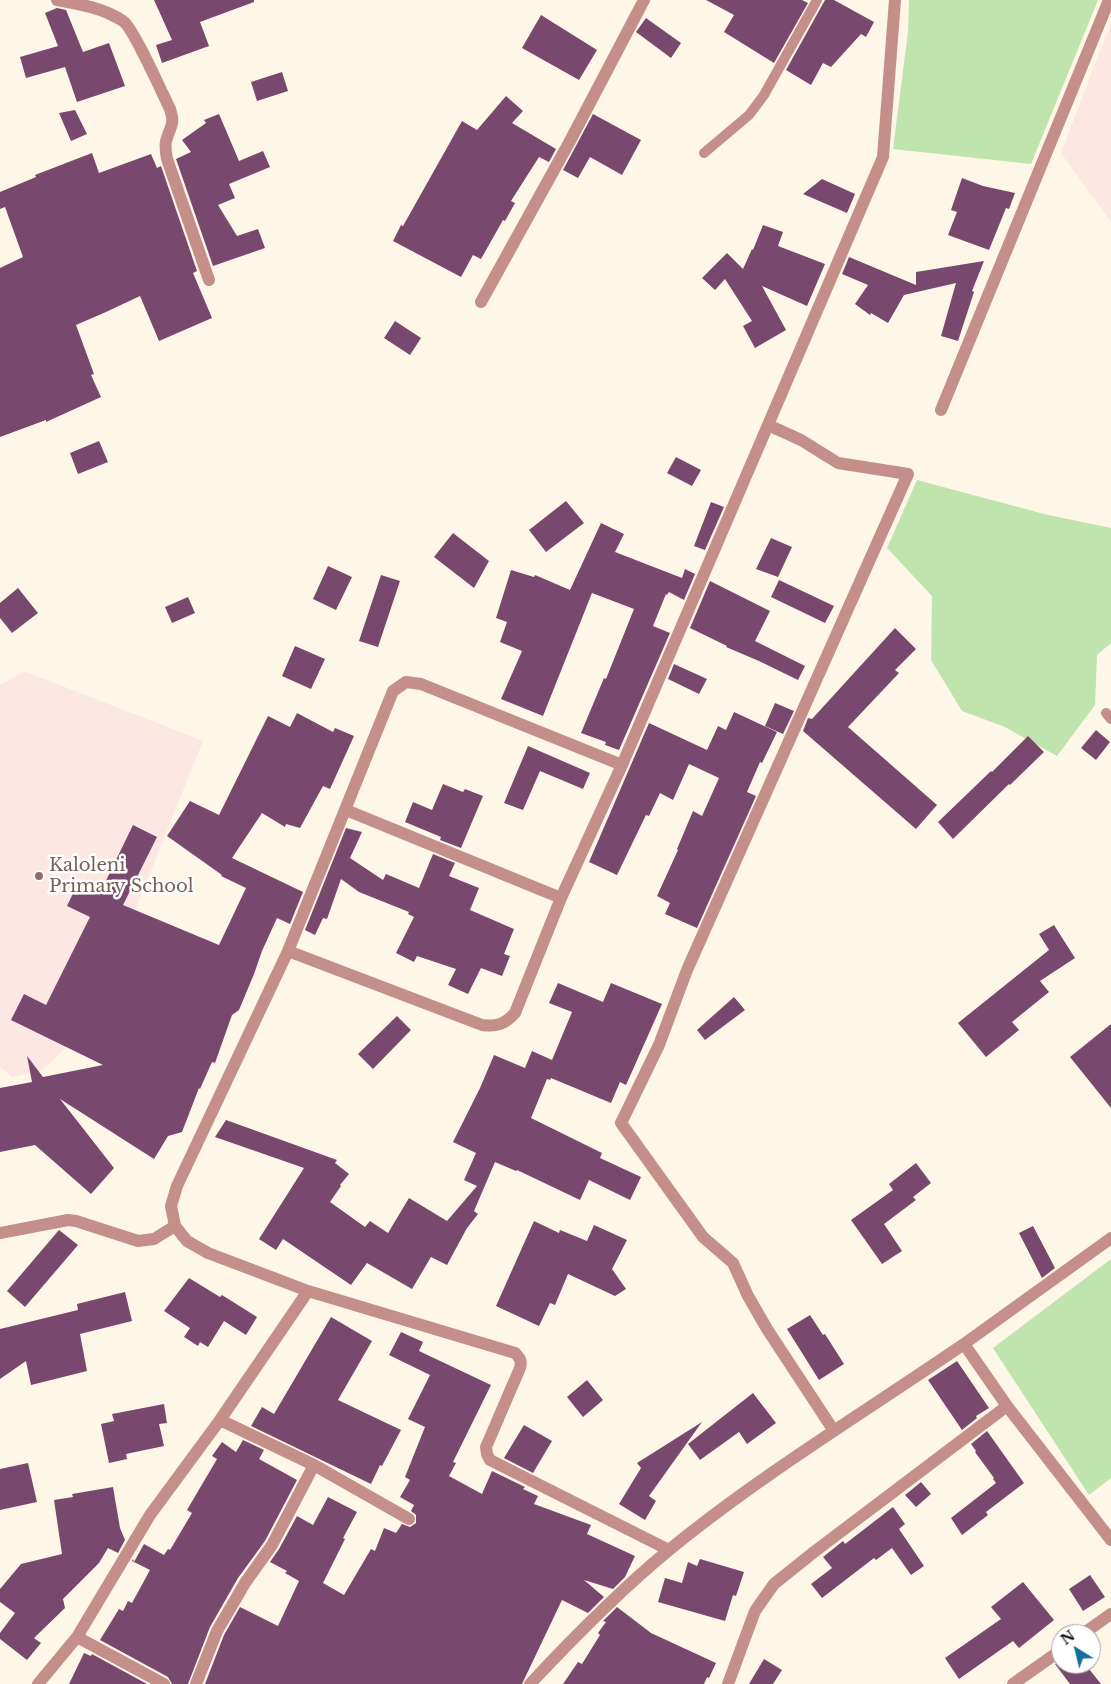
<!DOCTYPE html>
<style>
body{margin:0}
#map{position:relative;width:1111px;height:1684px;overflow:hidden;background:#fef6e7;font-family:"Libre Baskerville",serif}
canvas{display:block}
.north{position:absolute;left:1051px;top:1624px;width:50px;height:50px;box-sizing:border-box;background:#fff;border:1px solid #a3a19f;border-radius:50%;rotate:324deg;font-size:14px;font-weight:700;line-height:20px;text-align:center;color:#18140e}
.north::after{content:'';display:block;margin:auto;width:18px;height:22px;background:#146e9d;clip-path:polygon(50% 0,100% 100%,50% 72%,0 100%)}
</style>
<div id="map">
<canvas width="1111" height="1684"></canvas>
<div class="north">N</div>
</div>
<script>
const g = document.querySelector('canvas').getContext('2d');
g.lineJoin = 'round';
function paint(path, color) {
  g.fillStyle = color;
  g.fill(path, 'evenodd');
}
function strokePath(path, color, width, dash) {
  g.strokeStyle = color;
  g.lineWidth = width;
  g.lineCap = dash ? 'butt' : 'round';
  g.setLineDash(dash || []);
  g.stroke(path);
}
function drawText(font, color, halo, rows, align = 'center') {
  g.font = font + ' "Libre Baskerville",serif';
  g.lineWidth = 5;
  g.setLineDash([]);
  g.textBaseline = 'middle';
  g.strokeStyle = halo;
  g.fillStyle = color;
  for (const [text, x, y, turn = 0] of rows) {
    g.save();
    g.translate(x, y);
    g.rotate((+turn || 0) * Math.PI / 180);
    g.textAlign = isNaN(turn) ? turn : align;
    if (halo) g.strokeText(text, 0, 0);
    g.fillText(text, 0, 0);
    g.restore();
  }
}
const education = new Path2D(`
 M 1111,22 L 1111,222 L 1061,153 Z
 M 24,671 L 203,741 L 134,913 L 74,1040 L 43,1070 L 12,1077 L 0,1067 L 0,685 Z`);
const green = new Path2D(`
 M 909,0 L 1098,0 L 1031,164 L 893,149 L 908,32 Z
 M 917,480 L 1044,514 L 1111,528 L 1111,643 L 1097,655 L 1095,705 L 1057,756 L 1005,727 L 962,711 L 931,660 L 932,596 L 887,548 Z
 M 1111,1259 L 1111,1478 L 1089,1495 L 993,1348 Z`);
const building = new Path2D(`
 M 154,0 L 254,0 L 254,2 L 200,22 L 209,46 L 162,63 L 156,45 L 172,40 Z
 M 706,0 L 802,0 L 808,3 L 774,63 L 724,32 L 734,15 Z
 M 825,0 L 834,0 L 874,22 L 866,37 L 861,34 L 831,67 L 823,63 L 811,85 L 786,70 Z
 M 57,8 L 66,10 L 83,52 L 109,43 L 125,86 L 77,102 L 65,67 L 26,78 L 20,57 L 58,46 L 45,13 Z
 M 541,15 L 597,50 L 579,80 L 522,48 Z
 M 646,18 L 681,43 L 671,58 L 636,32 Z
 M 282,72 L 288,91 L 257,101 L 251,82 Z
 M 506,96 L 523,111 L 512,123 L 556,149 L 549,162 L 539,157 L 511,201 L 515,203 L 505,221 L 503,220 L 481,259 L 473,255 L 461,277 L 393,241 L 401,225 L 403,226 L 462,121 L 477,130 Z
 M 75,110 L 87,134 L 71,141 L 59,113 Z
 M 219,114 L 239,161 L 263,151 L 270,167 L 229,184 L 235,198 L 218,205 L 237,236 L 258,229 L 265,248 L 213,266 L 176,159 L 191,152 L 182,140 L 206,123 L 204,120 Z
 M 593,114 L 641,140 L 622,175 L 590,157 L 578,178 L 563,170 Z
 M 92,153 L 99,173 L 151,154 L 157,168 L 161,166 L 197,271 L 193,273 L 212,318 L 159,341 L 140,296 L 106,312 L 76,325 L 94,374 L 91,375 L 101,397 L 46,422 L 46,420 L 0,437 L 0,268 L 23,257 L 5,207 L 0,209 L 0,192 L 36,177 L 35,175 Z
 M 962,178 L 983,186 L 1015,193 L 1009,209 L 1006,208 L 989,250 L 948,235 L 957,212 L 951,210 Z
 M 822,179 L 855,194 L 847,213 L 803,194 Z
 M 763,225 L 783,232 L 778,246 L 825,264 L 807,306 L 762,286 L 786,330 L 755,348 L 743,326 L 752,321 L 725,279 L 715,290 L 702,278 L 727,253 L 743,269 L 752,249 L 753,250 Z
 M 849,257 L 916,285 L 916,272 L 984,261 L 972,291 L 974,292 L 958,341 L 941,336 L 956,283 L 904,295 L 888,323 L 871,313 L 870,315 L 855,304 L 868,285 L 842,274 Z
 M 395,321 L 421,338 L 410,355 L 384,338 Z
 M 99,441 L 108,462 L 78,474 L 70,453 Z
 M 676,457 L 701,470 L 692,486 L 667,473 Z
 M 566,501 L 584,523 L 546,552 L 529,530 Z
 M 711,502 L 724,507 L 705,550 L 694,546 Z
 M 601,523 L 624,534 L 615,552 L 682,578 L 685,569 L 695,574 L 684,600 L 669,592 L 667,595 L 666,594 L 653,626 L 670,633 L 619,750 L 605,745 L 606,742 L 581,733 L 604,678 L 606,679 L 634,609 L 592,593 L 543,716 L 501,699 L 522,651 L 500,642 L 507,622 L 496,618 L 511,570 L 534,577 L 535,575 L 570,590 Z
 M 453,533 L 489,561 L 474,588 L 434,557 Z
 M 771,538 L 792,547 L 778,577 L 756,569 Z
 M 328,566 L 352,577 L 336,610 L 313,599 Z
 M 381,575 L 400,581 L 378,647 L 359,641 Z
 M 779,580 L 834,606 L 825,623 L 771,597 Z
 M 710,581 L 770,611 L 755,641 L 805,666 L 798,680 L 759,661 L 726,647 L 727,646 L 690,628 Z
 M 18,588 L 38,613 L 12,633 L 0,618 L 0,603 Z
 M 188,597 L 195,613 L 172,623 L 165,607 Z
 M 895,628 L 916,649 L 895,670 L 899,673 L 848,727 L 937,805 L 916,829 L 803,731 L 808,718 L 812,719 Z
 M 295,646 L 325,659 L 311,689 L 282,676 Z
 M 674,664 L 707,679 L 699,694 L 668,679 Z
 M 775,703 L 794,711 L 783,734 L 765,726 Z
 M 734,712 L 777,732 L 762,763 L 760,762 L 747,792 L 756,796 L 697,928 L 665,914 L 670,903 L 657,896 L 678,850 L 677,849 L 693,811 L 702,816 L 719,778 L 689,764 L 673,800 L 660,793 L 649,816 L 646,815 L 617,875 L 589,862 L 649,723 L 707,750 L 718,726 L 726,730 Z
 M 297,713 L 333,732 L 335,728 L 354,736 L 330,789 L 323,786 L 300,828 L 286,824 L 285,827 L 262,813 L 232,858 L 303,892 L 290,924 L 277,918 L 262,951 L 254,974 L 239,1010 L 232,1015 L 215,1063 L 212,1062 L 200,1089 L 199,1088 L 182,1132 L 168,1136 L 154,1159 L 60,1099 L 114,1168 L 91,1194 L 35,1145 L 0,1152 L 0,1088 L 32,1082 L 27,1056 L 43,1077 L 103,1065 L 11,1020 L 24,994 L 46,1005 L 90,917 L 67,906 L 78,883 L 100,893 L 133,825 L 157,837 L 123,905 L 219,945 L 246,888 L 221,876 L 222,875 L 167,836 L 190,801 L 219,815 L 268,716 L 290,727 Z
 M 1096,730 L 1110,742 L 1096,760 L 1081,748 Z
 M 1028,736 L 1044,752 L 1010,785 L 1009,784 L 953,839 L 938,822 L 991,771 L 992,772 Z
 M 528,746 L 590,773 L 583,789 L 540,771 L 523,810 L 504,803 Z
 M 443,784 L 463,792 L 465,789 L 483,796 L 461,848 L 440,840 L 441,837 L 405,822 L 413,802 L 432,810 Z
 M 346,828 L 362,832 L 350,858 L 383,880 L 386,874 L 419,888 L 433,854 L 455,863 L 449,876 L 479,888 L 470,910 L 514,929 L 504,954 L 510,956 L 502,976 L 481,968 L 468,994 L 448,985 L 456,969 L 417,956 L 414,962 L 396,953 L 414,917 L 408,914 L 409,912 L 359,892 L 341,879 L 327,919 L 323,918 L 315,935 L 305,930 Z
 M 1054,925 L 1075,958 L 1040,981 L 1049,992 L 1012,1022 L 1019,1030 L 986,1057 L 958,1023 L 1049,950 L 1039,934 Z
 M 558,983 L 603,1002 L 611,983 L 662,1004 L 626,1085 L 620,1082 L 611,1103 L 551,1078 L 550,1080 L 547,1079 L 531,1118 L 602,1153 L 600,1158 L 641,1177 L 630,1200 L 589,1180 L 580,1200 L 517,1170 L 516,1171 L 495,1162 L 474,1211 L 478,1214 L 467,1228 L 447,1265 L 431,1257 L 412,1289 L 367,1263 L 351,1285 L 283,1239 L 276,1250 L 259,1239 L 304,1168 L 215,1137 L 226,1120 L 337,1160 L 335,1163 L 349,1174 L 340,1185 L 341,1186 L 330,1202 L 365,1227 L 370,1221 L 388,1233 L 409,1198 L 447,1221 L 477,1186 L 464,1180 L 476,1153 L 453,1142 L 480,1088 L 494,1055 L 525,1068 L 532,1051 L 552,1060 L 572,1012 L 549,1003 Z
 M 734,997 L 745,1010 L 705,1040 L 697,1030 Z
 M 397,1016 L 411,1030 L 373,1069 L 358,1054 Z
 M 1111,1024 L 1111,1108 L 1070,1057 Z
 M 916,1163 L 931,1183 L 913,1197 L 916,1200 L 884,1224 L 902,1251 L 882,1264 L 851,1220 L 893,1190 L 889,1184 Z
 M 534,1221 L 559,1233 L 560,1230 L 587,1241 L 594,1225 L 627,1240 L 612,1269 L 626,1289 L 615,1296 L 568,1274 L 555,1305 L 550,1303 L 539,1326 L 496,1306 Z
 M 1033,1226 L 1055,1268 L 1042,1278 L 1019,1233 Z
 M 59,1230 L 78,1245 L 25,1307 L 7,1291 Z
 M 189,1278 L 220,1297 L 222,1295 L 257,1317 L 246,1335 L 224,1321 L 208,1347 L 200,1342 L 198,1346 L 184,1337 L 190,1328 L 164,1311 Z
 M 125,1292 L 132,1321 L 80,1334 L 87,1371 L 31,1385 L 26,1361 L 0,1379 L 0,1329 L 78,1310 L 77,1304 Z
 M 810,1315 L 823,1335 L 825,1334 L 844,1364 L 819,1380 L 787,1329 Z
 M 331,1317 L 372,1341 L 338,1400 L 401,1430 L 382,1466 L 380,1465 L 371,1484 L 251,1426 L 262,1407 L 274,1414 Z
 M 401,1332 L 423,1342 L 419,1351 L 491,1385 L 453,1462 L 456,1463 L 449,1476 L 482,1494 L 492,1471 L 525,1487 L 523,1489 L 538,1496 L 534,1504 L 591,1525 L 587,1534 L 635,1556 L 625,1577 L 613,1589 L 584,1580 L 604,1597 L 588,1613 L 562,1600 L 522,1684 L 205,1684 L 224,1635 L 240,1607 L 278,1626 L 299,1581 L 285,1573 L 287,1571 L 270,1562 L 279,1549 L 297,1516 L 313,1525 L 328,1497 L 357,1512 L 343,1538 L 345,1539 L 323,1583 L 344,1595 L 371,1549 L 375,1551 L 384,1528 L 396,1533 L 402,1524 L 410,1527 L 416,1523 L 416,1515 L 411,1511 L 414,1505 L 400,1497 L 410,1480 L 405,1477 L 425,1427 L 408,1419 L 430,1375 L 389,1355 Z
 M 957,1361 L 989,1408 L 976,1416 L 977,1418 L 962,1430 L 928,1380 Z
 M 587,1380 L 603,1400 L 583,1417 L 567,1397 Z
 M 753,1393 L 776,1423 L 747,1444 L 739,1432 L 700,1460 L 688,1444 Z
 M 164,1404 L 167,1423 L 159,1424 L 164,1446 L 126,1454 L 127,1459 L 109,1463 L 101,1424 L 114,1421 L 112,1414 Z
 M 702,1422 L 649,1496 L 656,1501 L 645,1520 L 619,1504 L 641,1468 L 637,1463 Z
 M 524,1425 L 552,1441 L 533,1473 L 504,1458 Z
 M 987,1431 L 1024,1483 L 986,1512 L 988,1515 L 962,1535 L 951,1518 L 996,1483 L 993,1479 L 994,1478 L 975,1452 L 976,1451 L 971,1444 Z
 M 243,1440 L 264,1450 L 259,1459 L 297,1480 L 265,1541 L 238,1578 L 210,1627 L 188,1684 L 172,1684 L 168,1677 L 100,1640 L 119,1609 L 123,1611 L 128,1601 L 132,1603 L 150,1570 L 132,1561 L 133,1559 L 134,1562 L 144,1544 L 164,1555 L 168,1549 L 170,1550 L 192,1513 L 187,1510 L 217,1459 L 212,1456 L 222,1442 L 236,1452 Z
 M 28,1463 L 37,1502 L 0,1510 L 0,1469 Z
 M 921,1482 L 931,1494 L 916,1507 L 905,1495 Z
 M 113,1487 L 120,1528 L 125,1540 L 118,1553 L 108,1548 L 99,1563 L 63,1599 L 65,1608 L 34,1638 L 41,1643 L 27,1660 L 0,1639 L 0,1633 L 15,1613 L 0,1602 L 0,1589 L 21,1564 L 62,1554 L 54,1500 L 73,1497 L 72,1494 Z
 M 893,1507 L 905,1524 L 899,1529 L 924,1566 L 911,1575 L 892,1548 L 876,1560 L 874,1558 L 822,1598 L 811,1584 L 832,1568 L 823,1557 L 843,1541 L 845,1544 Z
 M 700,1559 L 744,1572 L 736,1596 L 733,1595 L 725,1621 L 658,1602 L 665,1578 L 682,1583 L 688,1562 L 697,1566 Z
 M 1090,1575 L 1105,1597 L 1083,1611 L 1069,1589 Z
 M 1023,1582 L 1054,1620 L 1019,1648 L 1013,1641 L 959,1679 L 945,1658 L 1001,1619 L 991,1607 Z
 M 617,1607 L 651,1633 L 716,1663 L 709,1678 L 707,1677 L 704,1684 L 563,1684 L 578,1662 L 582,1664 L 600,1635 L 598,1633 L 606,1622 L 603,1621 Z
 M 84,1653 L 91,1656 L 92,1654 L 147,1684 L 69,1684 Z
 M 764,1659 L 782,1670 L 773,1684 L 749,1684 Z
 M 1055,1664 L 1085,1664 L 1101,1684 L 1070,1684 Z`);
const lane = new Path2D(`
 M 704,153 L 749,115 L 764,95 L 817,0
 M 1106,713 L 1111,719`);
const street = new Path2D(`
 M 57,0 C 80,4 103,8 123,21 C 134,29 162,93 170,109 C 175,125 171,124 167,138 C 164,144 166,153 167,159 L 209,280
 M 481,302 L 570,141 L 644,0
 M 941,410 L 1109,0
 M 768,425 L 801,440 L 838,463 L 908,474 L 687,970 L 659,1045 L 621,1123 L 703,1237 L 733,1263 L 748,1296 L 767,1329 L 834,1431
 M 622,765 L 883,157 L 895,0
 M 346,810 L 561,898
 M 288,951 L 482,1025 C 497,1027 505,1024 515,1013 L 561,898 L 622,765 L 421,684 L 406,682 L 393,691 L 288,951 L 177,1186 L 171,1206 L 175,1226 L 187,1241 L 208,1253 L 308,1291 L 515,1353 C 520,1358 522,1361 520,1368 L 486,1447 L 487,1454 L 490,1460 L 669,1550
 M 0,1233 L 68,1220 L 76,1221 L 138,1241 L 154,1239 L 175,1226
 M 964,1344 L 1007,1406 L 1111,1540
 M 220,1420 L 314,1465 L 409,1519
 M 1083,1634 L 1111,1614
 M 77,1637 L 164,1684
 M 38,1684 L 77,1637 L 150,1515 L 220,1420 L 308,1291
 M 196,1684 L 217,1631 L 245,1583 L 272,1545 L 314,1465
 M 530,1684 C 574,1637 619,1591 669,1550 C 762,1474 865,1412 964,1344 C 1013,1309 1062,1273 1111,1238
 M 728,1684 L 755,1611 L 774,1584 L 814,1552 L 1007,1406
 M 1013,1684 L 1061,1650`);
const markers = [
 [39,876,5,"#8d6e63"]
];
const educationNames = [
 ["Kaloleni",49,866],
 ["Primary School",49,887]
];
paint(education, '#fce7e3');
paint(green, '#bfe4ae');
paint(building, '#79486f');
strokePath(lane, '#c38f88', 10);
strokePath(street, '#c38f88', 12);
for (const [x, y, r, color] of markers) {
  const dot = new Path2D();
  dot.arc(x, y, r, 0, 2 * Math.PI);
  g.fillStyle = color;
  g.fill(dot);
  strokePath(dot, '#fff', 2);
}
drawText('18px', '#785e54', '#fff', educationNames, 'left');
</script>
